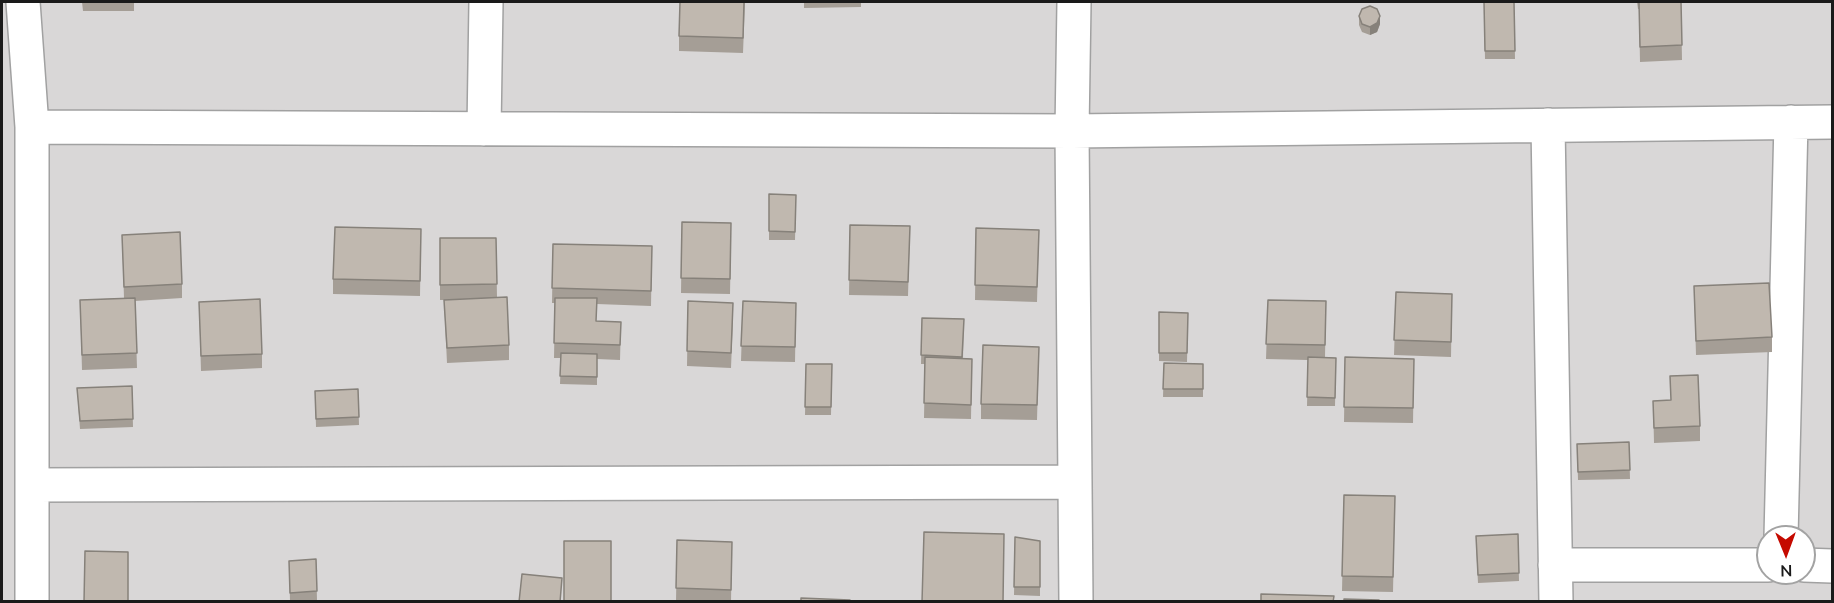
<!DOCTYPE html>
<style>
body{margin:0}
#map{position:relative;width:1834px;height:603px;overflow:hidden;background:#ede9df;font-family:Mulish,sans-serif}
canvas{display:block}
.frame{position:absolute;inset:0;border:3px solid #1a1a1a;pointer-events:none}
.north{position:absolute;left:1756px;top:525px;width:60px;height:60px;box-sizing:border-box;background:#fff;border:2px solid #a3a3a3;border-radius:50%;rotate:179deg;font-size:16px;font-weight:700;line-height:24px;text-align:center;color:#1a1a1a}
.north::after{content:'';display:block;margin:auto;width:21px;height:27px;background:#c50a00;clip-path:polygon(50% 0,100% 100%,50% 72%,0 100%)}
</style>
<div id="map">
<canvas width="1834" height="603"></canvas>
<div class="frame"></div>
<div class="north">N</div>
</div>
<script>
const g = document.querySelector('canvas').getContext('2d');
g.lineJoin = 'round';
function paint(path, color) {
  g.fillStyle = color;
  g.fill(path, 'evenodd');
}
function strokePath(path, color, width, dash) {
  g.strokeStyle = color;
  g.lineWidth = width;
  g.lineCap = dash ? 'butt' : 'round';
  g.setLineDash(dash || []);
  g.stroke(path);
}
const residential = new Path2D(`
 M 2,2 L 1832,2 L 1832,601 L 2,601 ZM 1768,537 L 1804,537 L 1804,573 L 1768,573 Z`);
const minor = new Path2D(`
 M 23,2 L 32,127 L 32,602
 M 1074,2 L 1072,131 L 1076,602
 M 1548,125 L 1556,602
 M 32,127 L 1072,131 L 1832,122
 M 484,129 L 486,2
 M 32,485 L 1075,482
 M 1781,537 L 1791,122
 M 1555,565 L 1768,565
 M 1804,565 L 1832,566`);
const wall = new Path2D(`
 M 82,2 L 134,2 L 134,11 L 83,11 Z
 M 745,2 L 743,53 L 679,51 L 679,36 Z
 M 804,2 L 861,2 L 861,7 L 804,8 Z
 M 1484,2 L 1514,2 L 1515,59 L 1485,59 Z
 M 1637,2 L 1681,2 L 1682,60 L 1640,62 L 1639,9 L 1638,9 Z
 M 1359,16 L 1380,24 L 1377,32 L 1370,35 L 1362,32 L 1359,25 Z
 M 769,194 L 796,195 L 795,240 L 769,240 Z
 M 682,222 L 731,238 L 730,294 L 681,293 Z
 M 850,225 L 910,226 L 908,296 L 849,295 Z
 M 976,228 L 1039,230 L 1037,302 L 975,300 Z
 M 421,229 L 420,296 L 333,294 L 333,279 Z
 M 122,235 L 182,284 L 182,298 L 135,301 L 137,368 L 82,370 L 80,300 L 124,298 Z
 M 440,238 L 496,238 L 497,298 L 509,345 L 509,360 L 447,363 L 444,300 L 458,300 L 440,300 Z
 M 553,244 L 652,246 L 651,306 L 597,304 L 596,321 L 621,322 L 620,360 L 597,359 L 597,385 L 560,384 L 561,358 L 554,358 L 555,303 L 552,303 Z
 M 1694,286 L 1772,337 L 1772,352 L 1696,355 Z
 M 1396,292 L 1452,294 L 1451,357 L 1394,355 Z
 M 1268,300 L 1326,301 L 1325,357 L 1336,358 L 1335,406 L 1307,406 L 1308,360 L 1266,359 Z
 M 688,301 L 733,318 L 731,368 L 687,366 Z
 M 743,301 L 796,303 L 795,362 L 741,361 Z
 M 199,302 L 262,354 L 262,368 L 201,371 Z
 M 1159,312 L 1188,313 L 1187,362 L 1159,361 Z
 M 922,318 L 964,319 L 963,358 L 972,359 L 971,419 L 924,418 L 925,364 L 921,364 Z
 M 1039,347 L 1037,420 L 981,419 L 981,404 Z
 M 1345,357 L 1414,359 L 1413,423 L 1344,422 Z
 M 1164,363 L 1203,364 L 1203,397 L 1163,397 Z
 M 806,364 L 832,364 L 831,415 L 805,415 Z
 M 1670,376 L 1700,426 L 1700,441 L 1654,443 L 1653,401 L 1671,400 Z
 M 132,386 L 133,427 L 80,429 L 77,388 Z
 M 358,389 L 359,425 L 316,427 L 315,391 Z
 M 1629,442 L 1630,479 L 1578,480 L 1577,444 Z
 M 1344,495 L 1395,496 L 1393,592 L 1342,591 Z
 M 1518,534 L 1519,581 L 1478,583 L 1476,544 Z
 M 1015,537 L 1040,541 L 1040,596 L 1014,595 Z
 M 677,540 L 732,542 L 731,602 L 676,602 Z
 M 316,559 L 317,600 L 290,601 L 289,561 Z`);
const shadedWall = new Path2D(`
 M 1380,16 L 1380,24 L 1377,32 L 1370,35 L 1370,27 Z`);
const building = new Path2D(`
 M 680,2 L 744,2 L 743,38 L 679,36 Z
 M 1484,2 L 1514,2 L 1515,51 L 1485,51 Z
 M 1639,2 L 1681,2 L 1682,45 L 1640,47 Z
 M 1370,6 L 1377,9 L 1380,16 L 1377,23 L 1370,27 L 1362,24 L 1359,16 L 1362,9 Z
 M 769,194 L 796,195 L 795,232 L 769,231 Z
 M 682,222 L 731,223 L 730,279 L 681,278 Z
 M 850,225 L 910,226 L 908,282 L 849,280 Z
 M 335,227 L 421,229 L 420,281 L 333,279 Z
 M 976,228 L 1039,230 L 1037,287 L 975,285 Z
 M 180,232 L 182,284 L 124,287 L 122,235 Z
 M 440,238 L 496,238 L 497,284 L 440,285 Z
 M 553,244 L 652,246 L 651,291 L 552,288 Z
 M 1769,283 L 1772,337 L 1696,341 L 1694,286 Z
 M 1396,292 L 1452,294 L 1451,342 L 1394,340 Z
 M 507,297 L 509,345 L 447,348 L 444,300 Z
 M 135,298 L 137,353 L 82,355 L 80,300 Z
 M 555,298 L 597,298 L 596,321 L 621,322 L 620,345 L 554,343 Z
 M 260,299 L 262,354 L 201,356 L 199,302 Z
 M 1268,300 L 1326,301 L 1325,345 L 1266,344 Z
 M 688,301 L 733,303 L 731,353 L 687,351 Z
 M 743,301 L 796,303 L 795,347 L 741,346 Z
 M 1159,312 L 1188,313 L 1187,353 L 1159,353 Z
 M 922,318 L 964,319 L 962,357 L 921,355 Z
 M 983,345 L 1039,347 L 1037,405 L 981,404 Z
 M 561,353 L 597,354 L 597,377 L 560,376 Z
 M 925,357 L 972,359 L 971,405 L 924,403 Z
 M 1308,357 L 1336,358 L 1335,398 L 1307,397 Z
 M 1345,357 L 1414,359 L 1413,408 L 1344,407 Z
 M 1164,363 L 1203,364 L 1203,389 L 1163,389 Z
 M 806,364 L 832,364 L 831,407 L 805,407 Z
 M 1698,375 L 1700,426 L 1654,428 L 1653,401 L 1671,400 L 1670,376 Z
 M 132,386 L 133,419 L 80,421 L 77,388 Z
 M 358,389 L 359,417 L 316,419 L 315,391 Z
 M 1629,442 L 1630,470 L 1578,472 L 1577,444 Z
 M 1344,495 L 1395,496 L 1393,577 L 1342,576 Z
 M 924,532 L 1004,534 L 1003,602 L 922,602 Z
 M 1518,534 L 1519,573 L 1478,575 L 1476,536 Z
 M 1015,537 L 1040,541 L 1040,587 L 1014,587 Z
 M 677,540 L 732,542 L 731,590 L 676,588 Z
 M 564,541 L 611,541 L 611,602 L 564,602 Z
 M 85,551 L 128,552 L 128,602 L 84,602 Z
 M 316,559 L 317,591 L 290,593 L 289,561 Z
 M 522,574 L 562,578 L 560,602 L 519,602 Z
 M 1261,594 L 1334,596 L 1333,602 L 1261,602 Z
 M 801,598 L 850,600 L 850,602 L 801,602 Z
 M 1344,599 L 1379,600 L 1379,602 L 1344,602 Z`);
paint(residential, '#d9d7d7');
strokePath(minor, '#a1a1a1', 36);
strokePath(minor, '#fff', 33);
paint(wall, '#a59e96');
paint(shadedWall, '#86817a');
paint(building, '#c0b8af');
strokePath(building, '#86817a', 1.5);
</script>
